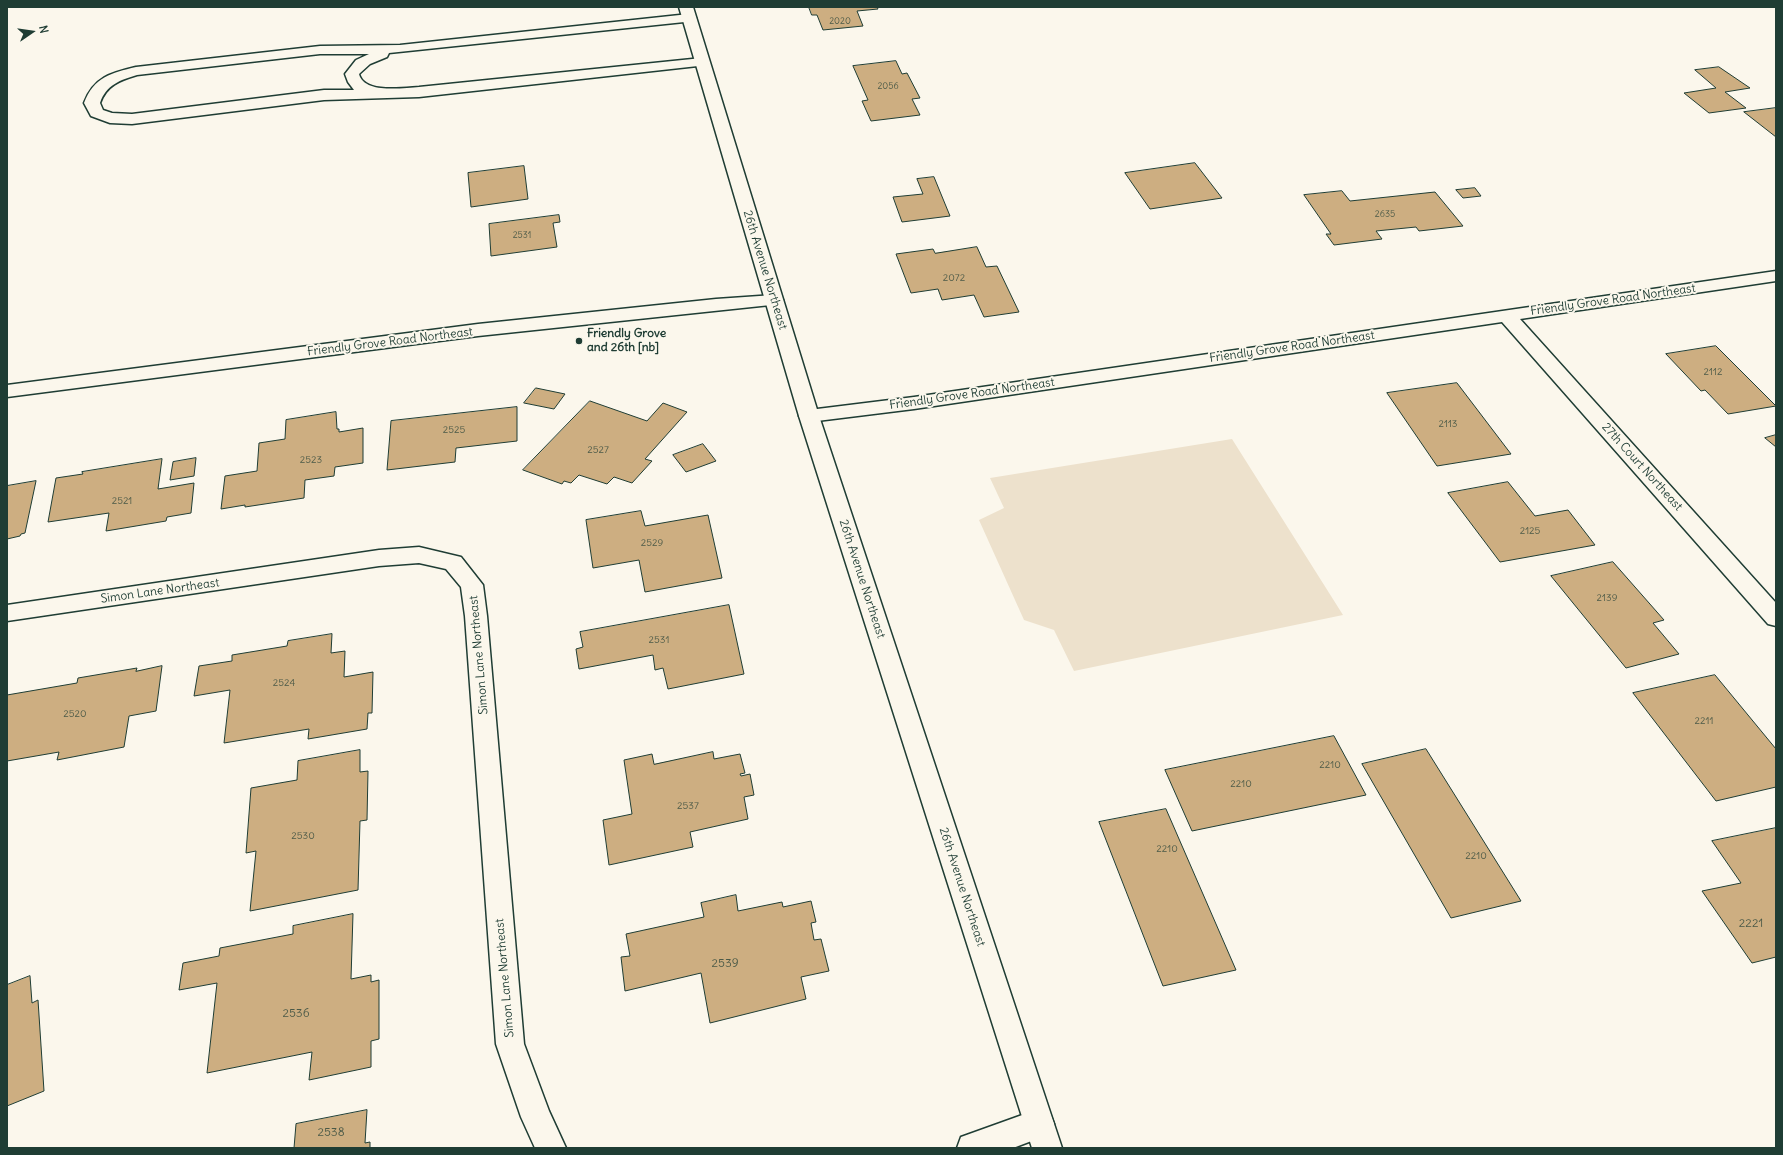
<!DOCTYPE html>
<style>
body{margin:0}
#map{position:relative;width:1783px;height:1155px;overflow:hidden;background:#fbf7ec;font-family:Delius,sans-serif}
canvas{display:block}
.frame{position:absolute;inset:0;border:8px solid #1f3d34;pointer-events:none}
.north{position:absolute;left:12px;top:12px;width:40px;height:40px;-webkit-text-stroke:3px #fbf7ec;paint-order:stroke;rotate:77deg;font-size:11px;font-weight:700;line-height:16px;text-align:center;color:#1f3d34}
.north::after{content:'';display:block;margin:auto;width:14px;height:18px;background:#1f3d34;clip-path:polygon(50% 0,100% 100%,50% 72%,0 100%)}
</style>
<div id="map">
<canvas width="1783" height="1155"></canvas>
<div class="frame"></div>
<div class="north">N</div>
</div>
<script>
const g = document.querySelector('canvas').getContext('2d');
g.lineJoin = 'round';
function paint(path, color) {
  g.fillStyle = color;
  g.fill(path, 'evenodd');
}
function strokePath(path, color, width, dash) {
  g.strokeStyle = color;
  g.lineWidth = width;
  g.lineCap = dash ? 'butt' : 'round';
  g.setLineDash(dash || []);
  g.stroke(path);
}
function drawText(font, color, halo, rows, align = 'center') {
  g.font = font + ' Delius,sans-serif';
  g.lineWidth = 4;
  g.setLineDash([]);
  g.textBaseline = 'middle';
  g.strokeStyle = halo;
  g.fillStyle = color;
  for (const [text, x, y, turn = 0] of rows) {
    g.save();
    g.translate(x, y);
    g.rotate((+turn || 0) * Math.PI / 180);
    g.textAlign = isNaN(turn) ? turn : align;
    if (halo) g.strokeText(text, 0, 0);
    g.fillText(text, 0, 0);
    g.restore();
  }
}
const built = new Path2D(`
 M 1232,439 L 1343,615 L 1074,671 L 1054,630 L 1024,620 L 979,520 L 1004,508 L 990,478 Z`);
const building = new Path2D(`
 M 809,7 L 877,7 L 878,9 L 857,11 L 863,26 L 823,30 L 817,15 L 812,15 Z
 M 896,61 L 902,74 L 907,73 L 920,98 L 912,99 L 920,115 L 871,121 L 862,101 L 868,100 L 853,66 Z
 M 1719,67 L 1750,88 L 1725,92 L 1746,108 L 1709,113 L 1684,93 L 1716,88 L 1695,70 Z
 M 1776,108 L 1776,137 L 1744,112 Z
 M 1195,163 L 1222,198 L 1150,209 L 1125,173 Z
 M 524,166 L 528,199 L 471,207 L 468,173 Z
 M 934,177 L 950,216 L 902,222 L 893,197 L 923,194 L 917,179 Z
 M 1475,188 L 1481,196 L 1463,198 L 1456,190 Z
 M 1342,191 L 1350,201 L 1435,192 L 1463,226 L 1419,231 L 1416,227 L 1376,231 L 1382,239 L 1334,245 L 1326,234 L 1331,234 L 1304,195 Z
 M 559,215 L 560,222 L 553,223 L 557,247 L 491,256 L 489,224 Z
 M 977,247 L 986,267 L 997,266 L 1019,312 L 984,317 L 974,295 L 942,300 L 938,289 L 911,293 L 896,254 L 933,249 L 935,253 Z
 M 1716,346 L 1776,406 L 1728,414 L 1705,390 L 1701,391 L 1666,354 Z
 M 1457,383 L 1511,454 L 1437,466 L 1387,393 Z
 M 536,388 L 565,394 L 554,409 L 524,403 Z
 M 590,401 L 647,421 L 663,403 L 687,412 L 645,459 L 652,461 L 632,483 L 614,477 L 607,484 L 579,475 L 571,483 L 564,481 L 562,484 L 523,470 Z
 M 517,407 L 517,441 L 456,448 L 455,462 L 387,470 L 391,421 Z
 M 336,412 L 337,429 L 339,429 L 339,432 L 363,428 L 363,463 L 335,467 L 334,476 L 305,480 L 304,498 L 245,507 L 245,505 L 221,509 L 225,476 L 257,471 L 259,443 L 285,439 L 286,420 Z
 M 1776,435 L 1776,447 L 1765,438 Z
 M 703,444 L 716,461 L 686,472 L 673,455 Z
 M 196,458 L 194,476 L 170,480 L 173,462 Z
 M 162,459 L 158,489 L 194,483 L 191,513 L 167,517 L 166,521 L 106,531 L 109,513 L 48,522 L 56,478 L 83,474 L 82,472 Z
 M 36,481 L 25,533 L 21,534 L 20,536 L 7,539 L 7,486 Z
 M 1508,482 L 1535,516 L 1568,510 L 1595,545 L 1500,562 L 1448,493 Z
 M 641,511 L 645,526 L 708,515 L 722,578 L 645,592 L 639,560 L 593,568 L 586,520 Z
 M 1613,562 L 1664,620 L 1653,623 L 1679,654 L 1626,668 L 1551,576 Z
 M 729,605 L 744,674 L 668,689 L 663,668 L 655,670 L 653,655 L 579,669 L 576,649 L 583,647 L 580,632 Z
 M 332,634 L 331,653 L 345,651 L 344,677 L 373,672 L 372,713 L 368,713 L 367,729 L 308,739 L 309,729 L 224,743 L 230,690 L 194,696 L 199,666 L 232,661 L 232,655 L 287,646 L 288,641 Z
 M 162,666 L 156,711 L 129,716 L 124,747 L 57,760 L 59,752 L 7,761 L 7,695 L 77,683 L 78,678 L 137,668 L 136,671 Z
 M 1715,675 L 1776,749 L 1776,787 L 1716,801 L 1633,693 Z
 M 1334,736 L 1366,795 L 1192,831 L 1165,770 Z
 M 1426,749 L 1521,901 L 1451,918 L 1362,764 Z
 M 360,750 L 360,772 L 368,771 L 367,820 L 360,821 L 358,890 L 250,911 L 256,851 L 246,853 L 251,788 L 297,780 L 298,761 Z
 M 713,752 L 714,759 L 740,754 L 745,773 L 740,774 L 741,776 L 750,774 L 754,795 L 744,797 L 748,819 L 690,832 L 693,847 L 609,865 L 603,820 L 632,814 L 624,760 L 652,754 L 654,764 Z
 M 1166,809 L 1236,970 L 1163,986 L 1099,822 Z
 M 1776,828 L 1776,957 L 1752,963 L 1702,891 L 1741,883 L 1712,841 Z
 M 736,895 L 738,911 L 782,902 L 783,907 L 811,901 L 816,922 L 811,923 L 814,940 L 821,939 L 829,971 L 801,977 L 806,999 L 710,1023 L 701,973 L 625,991 L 621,957 L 630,956 L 626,934 L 704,917 L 701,903 Z
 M 353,914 L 351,979 L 371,975 L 371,982 L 379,980 L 379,1039 L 371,1041 L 371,1067 L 309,1080 L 312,1052 L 207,1073 L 217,983 L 179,990 L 183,963 L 219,956 L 220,948 L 293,934 L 293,926 Z
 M 30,976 L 32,1003 L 38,1000 L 44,1091 L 7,1106 L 7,985 Z
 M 367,1110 L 365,1143 L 370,1142 L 370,1148 L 294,1148 L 296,1124 Z`);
const lane = new Path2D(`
 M 689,14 L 694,15 L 696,18 L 694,21 L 389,53 L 387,57 L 370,64 L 359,74 C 364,94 403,88 419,87 L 702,58 L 707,59 L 709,62 L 707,65 L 419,97 L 324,100 L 132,124 L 110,123 L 91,116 L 84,103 C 94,77 111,73 136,67 L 320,46 L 400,45 ZM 320,54 L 369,54 L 356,60 L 345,74 L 348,82 L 354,90 L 324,90 L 132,114 L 112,113 L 103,110 L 100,103 C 106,85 120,80 137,75 Z`);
const street = new Path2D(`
 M 1776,271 L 1776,281 L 1520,319 L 1776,603 L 1776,626 L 1768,624 L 1502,322 L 914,409 L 809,422 L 802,421 L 799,416 L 802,411 L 809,410 L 914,397 Z
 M 774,295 L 780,296 L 783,300 L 780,304 L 478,336 L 7,397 L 7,385 L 478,324 L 716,299 Z
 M 419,547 L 461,557 L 483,585 L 487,616 L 524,1044 L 549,1111 L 566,1148 L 535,1148 L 521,1117 L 496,1044 L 465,616 L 461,587 L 446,569 L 419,563 L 379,566 L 7,621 L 7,605 L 379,550 Z
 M 1039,1109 L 1050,1114 L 1054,1124 L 1050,1134 L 1013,1148 L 957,1148 L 961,1137 Z`);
const secondary = new Path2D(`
 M 679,7 L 693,7 L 819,416 L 1062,1148 L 1032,1148 L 799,416 Z`);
const markers = [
 [579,341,4,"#1f3d34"]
];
const farNumbernames = [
 ["2020",840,21],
 ["2056",888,86],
 ["2635",1385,214],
 ["2531",522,235]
];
const numberNames = [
 ["2072",954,278],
 ["2112",1713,372],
 ["2113",1448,424],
 ["2525",454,430],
 ["2527",598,450],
 ["2523",311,460],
 ["2521",122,501],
 ["2125",1530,531],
 ["2529",652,543],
 ["2139",1607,598],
 ["2531",659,640],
 ["2524",284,683],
 ["2520",75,714],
 ["2211",1704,721],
 ["2210",1330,765],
 ["2210",1241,784],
 ["2537",688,806],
 ["2530",303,836],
 ["2210",1167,849],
 ["2210",1476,856]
];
const streetNames = [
 ["26th Avenue Northeast",765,270,73],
 ["Friendly Grove Road Northeast",1613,300,-8],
 ["Friendly Grove Road Northeast",390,342,-7],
 ["Friendly Grove Road Northeast",1292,347,-8],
 ["Friendly Grove Road Northeast",972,394,-8],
 ["27th Court Northeast",1642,467,48],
 ["26th Avenue Northeast",862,579,72],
 ["Simon Lane Northeast",160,591,-8],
 ["Simon Lane Northeast",479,655,-95],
 ["26th Avenue Northeast",962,887,72],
 ["Simon Lane Northeast",505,978,-95]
];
const poiNames = [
 ["Friendly Grove",587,334],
 ["and 26th [nb]",587,348]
];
const nearNumbernames = [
 ["2221",1751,924],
 ["2539",725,964],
 ["2536",296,1014],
 ["2538",331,1133]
];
paint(built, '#ede1cc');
paint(building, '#cdae81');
strokePath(building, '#1f3d34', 1);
strokePath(lane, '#1f3d34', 3);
strokePath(street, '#1f3d34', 3);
strokePath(secondary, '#1f3d34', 3);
paint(lane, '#fbf7ec');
paint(street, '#fbf7ec');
paint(secondary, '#fbf7ec');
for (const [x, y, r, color] of markers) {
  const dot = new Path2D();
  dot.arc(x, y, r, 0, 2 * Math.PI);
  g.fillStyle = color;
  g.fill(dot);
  strokePath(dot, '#fbf7ec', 1.5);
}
drawText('9px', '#4a5947', null, farNumbernames);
drawText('10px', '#4a5947', null, numberNames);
drawText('12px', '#1f3d34', '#fbf7ec', streetNames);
drawText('bold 12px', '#1f3d34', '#fbf7ec', poiNames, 'left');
drawText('12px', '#4a5947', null, nearNumbernames);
</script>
